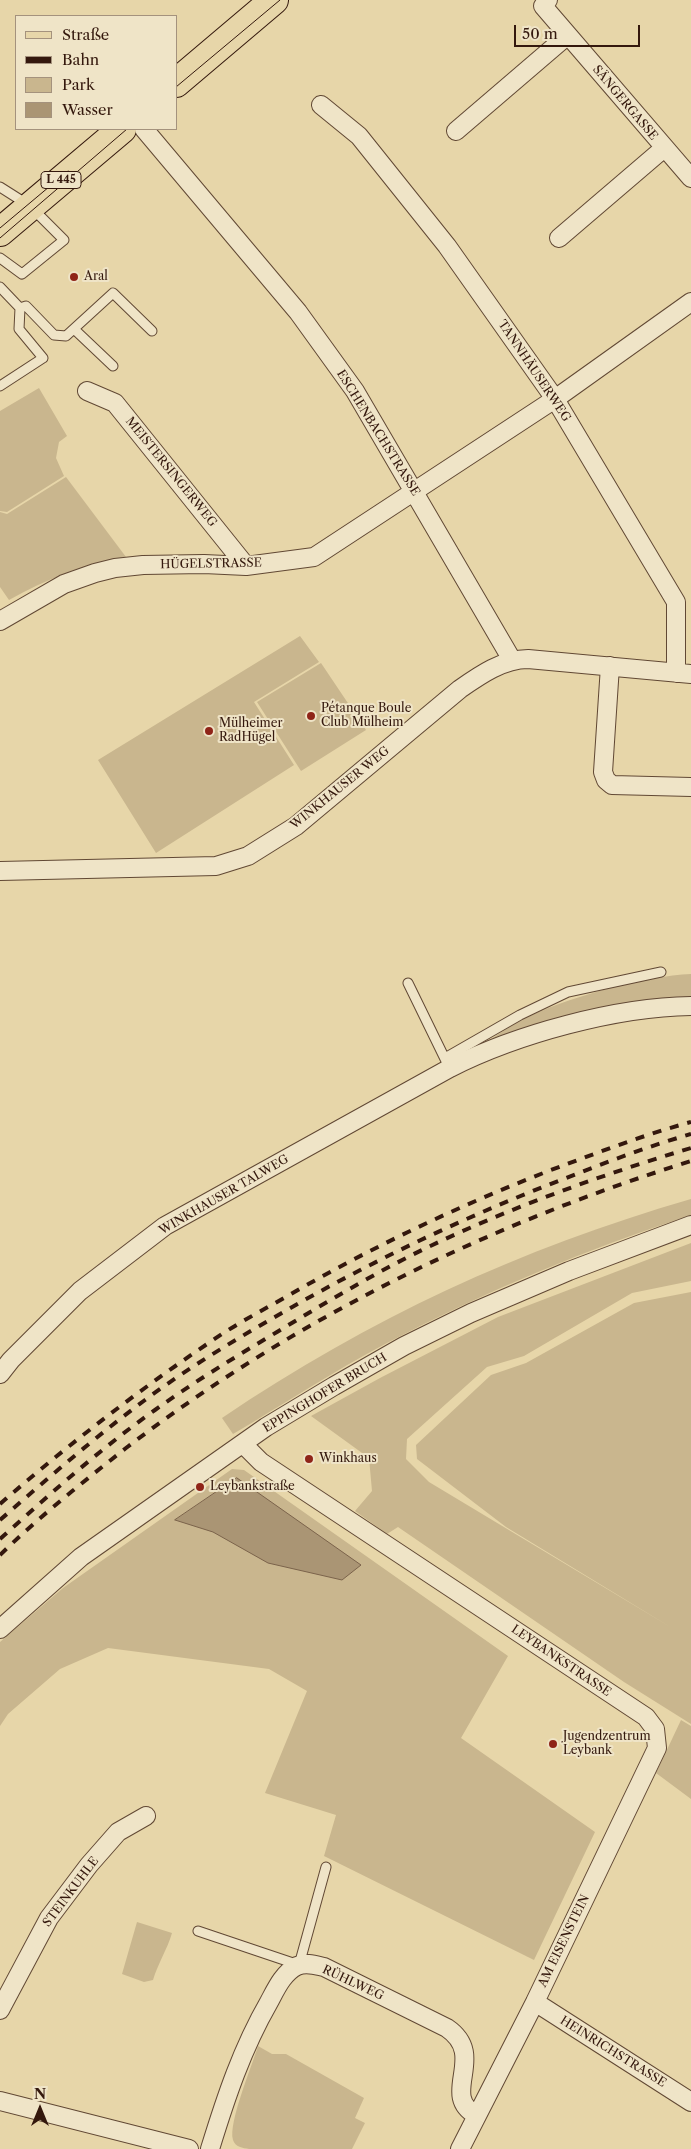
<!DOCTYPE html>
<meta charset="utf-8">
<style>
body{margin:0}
#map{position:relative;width:691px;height:2149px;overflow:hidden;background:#e7d6a9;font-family:"Libre Caslon Text",serif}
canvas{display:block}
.legend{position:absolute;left:15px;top:15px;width:162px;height:115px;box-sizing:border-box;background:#efe4c7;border:1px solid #a4927d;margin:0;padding:6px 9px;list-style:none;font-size:15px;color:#34180d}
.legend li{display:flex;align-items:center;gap:10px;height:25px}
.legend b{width:25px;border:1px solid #a4927d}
.north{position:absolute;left:15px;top:2084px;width:50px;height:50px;-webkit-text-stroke:4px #efe4c7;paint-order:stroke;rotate:0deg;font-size:14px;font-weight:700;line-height:20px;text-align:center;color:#34180d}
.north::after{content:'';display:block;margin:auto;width:18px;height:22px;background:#34180d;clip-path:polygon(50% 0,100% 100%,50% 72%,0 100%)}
.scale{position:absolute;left:514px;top:25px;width:126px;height:22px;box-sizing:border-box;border:2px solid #34180d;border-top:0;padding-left:6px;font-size:15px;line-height:18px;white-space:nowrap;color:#34180d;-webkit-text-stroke:4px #efe4c7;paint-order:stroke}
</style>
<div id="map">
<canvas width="691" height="2149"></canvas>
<ul class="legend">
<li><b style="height:6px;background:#e7d6a9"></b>Straße</li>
<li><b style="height:6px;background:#34180d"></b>Bahn</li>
<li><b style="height:14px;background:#c9b68e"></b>Park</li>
<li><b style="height:14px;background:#aa9574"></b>Wasser</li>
</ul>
<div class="north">N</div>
<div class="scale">50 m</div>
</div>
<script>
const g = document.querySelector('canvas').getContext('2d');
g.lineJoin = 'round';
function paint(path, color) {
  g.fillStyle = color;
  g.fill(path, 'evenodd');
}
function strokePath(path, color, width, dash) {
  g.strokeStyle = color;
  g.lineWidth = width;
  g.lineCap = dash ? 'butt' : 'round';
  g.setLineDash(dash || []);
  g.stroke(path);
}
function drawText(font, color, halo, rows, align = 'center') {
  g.font = font + ' "Libre Caslon Text",serif';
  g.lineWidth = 4;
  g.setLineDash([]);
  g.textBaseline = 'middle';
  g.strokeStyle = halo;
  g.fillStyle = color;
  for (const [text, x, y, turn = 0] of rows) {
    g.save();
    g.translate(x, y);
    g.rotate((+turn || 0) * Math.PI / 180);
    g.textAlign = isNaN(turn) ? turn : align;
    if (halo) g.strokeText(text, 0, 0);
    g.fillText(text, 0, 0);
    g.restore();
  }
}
const green = new Path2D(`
 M 39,388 L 67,436 L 59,442 L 56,458 L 64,476 L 7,512 L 0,511 L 0,411 Z
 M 66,477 L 126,557 C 84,565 46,579 9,600 L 0,587 L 0,512 L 7,514 Z
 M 300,636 L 319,662 L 254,702 L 294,765 L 156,853 L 98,760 Z
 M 321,663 L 366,730 L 301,771 L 257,702 Z
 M 691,974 L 691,998 L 473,1051 C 492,1039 511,1024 532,1015 C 574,996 645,976 691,974 Z
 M 691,1199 L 691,1215 C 587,1249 484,1292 387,1343 C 334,1371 284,1404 233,1434 L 222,1418 C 370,1318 519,1249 691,1199 Z
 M 691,1243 L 691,1281 L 632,1293 L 524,1356 L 487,1367 L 407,1439 L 406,1459 L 429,1482 L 672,1628 L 506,1527 L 417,1459 L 416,1445 L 491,1375 L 526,1363 L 634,1303 L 691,1292 L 691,1724 L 624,1682 L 398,1527 L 387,1534 L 355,1511 L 372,1491 L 369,1458 L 311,1416 L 380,1378 L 498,1317 Z
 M 232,1469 L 244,1470 L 508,1656 L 461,1738 L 595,1832 L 534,1960 L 324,1856 L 336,1815 L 265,1793 L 307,1691 L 269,1669 L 108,1648 L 60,1669 L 8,1714 L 0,1726 L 0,1642 L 63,1588 Z
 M 681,1720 L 691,1726 L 691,1799 L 656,1773 Z
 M 137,1922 L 172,1933 C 167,1950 158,1963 153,1980 L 144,1982 L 122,1974 Z
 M 258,2046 L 272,2054 L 286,2054 L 364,2098 L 355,2118 L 365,2123 L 352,2149 L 249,2149 C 243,2148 235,2147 233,2140 C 228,2123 252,2066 258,2046 Z`);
const water = new Path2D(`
 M 237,1478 L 361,1565 L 342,1580 L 268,1563 L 213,1532 L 175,1520 Z`);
const service = new Path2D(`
 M 0,187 L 30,206 L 64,240 L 22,274 L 0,258
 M 0,287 L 20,308 L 19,329 L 43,358 L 0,386
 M 20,308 L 26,306 L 54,335 L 66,336 L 113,293 L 152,331
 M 74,329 L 113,366
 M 408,983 L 447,1063
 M 445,1058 L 520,1015 L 568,992 L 661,972
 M 198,1931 L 299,1965 L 326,1867`);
const minor = new Path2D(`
 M 548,0 L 543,6 L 691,178
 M 321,105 L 359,136 L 447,246 L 555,399 L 676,602 L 676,673
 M 144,129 L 298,312 L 355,391 L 512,660
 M 456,131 L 568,35
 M 559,238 L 663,149
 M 87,391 L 115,403 L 246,566
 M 0,621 L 64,584 L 95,573 L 115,568 L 143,565 L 204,564 L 246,566 L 314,557 L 555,399 L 691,302
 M 610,666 L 603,772 L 606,780 L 612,785 L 691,787
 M 0,871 L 216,866 L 248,856 L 296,826 L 460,689 C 480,675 503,659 528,659 L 691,674
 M 0,1374 L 11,1360 L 80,1291 L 165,1226 L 450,1068 C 517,1034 616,1007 691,1006
 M 243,1444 L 261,1462 L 646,1717 L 655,1729 L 657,1748 L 535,2002 L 460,2149
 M 0,1629 L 81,1557 L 266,1427 L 334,1386 L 404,1346 L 471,1313 L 569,1271 L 691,1225
 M 535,2002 L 691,2102
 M 0,2010 L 49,1918 L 89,1865 L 118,1832 L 146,1816
 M 0,2101 L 189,2149
 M 210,2149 C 226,2097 242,2049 269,2002 C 276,1989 283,1973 297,1966 C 306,1962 315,1965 324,1967 L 447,2028 C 488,2056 439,2095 476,2115`);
const primary = new Path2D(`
 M 176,83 L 274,0
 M 0,232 L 122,129`);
const tram = new Path2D(`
 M 176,87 L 280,0
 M 0,228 L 68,171
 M 0,238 L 127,129`);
const rail = new Path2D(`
 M 0,1504 C 70,1443 144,1386 222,1334 C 242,1321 263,1310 284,1298 C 370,1248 458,1206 551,1170 C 597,1153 643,1135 691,1122
 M 0,1520 C 47,1479 95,1437 145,1400 C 192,1365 243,1335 294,1306 C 382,1256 472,1214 566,1178 C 607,1162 649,1146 691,1134
 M 0,1539 C 50,1494 100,1449 155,1410 C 194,1382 235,1357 277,1332 C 325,1303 373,1274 424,1249 C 509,1208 601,1175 691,1148
 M 0,1555 C 39,1517 83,1482 126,1448 C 296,1318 487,1225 691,1161`);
const markers = [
 [74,277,5,"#8f2418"],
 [311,716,5,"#8f2418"],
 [209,731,5,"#8f2418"],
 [309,1459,5,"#8f2418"],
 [200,1487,5,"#8f2418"],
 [553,1744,5,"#8f2418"]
];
const shields = [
 [61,180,40]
];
const shieldNames = [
 ["L 445",61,180]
];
const streetNames = [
 ["SÄNGERGASSE",625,103,50],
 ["TANNHÄUSERWEG",534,371,56],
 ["ESCHENBACHSTRASSE",378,433,58],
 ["MEISTERSINGERWEG",171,472,51],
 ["HÜGELSTRASSE",211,564,-1],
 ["WINKHAUSER WEG",340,788,-39],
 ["WINKHAUSER TALWEG",224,1195,-30],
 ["EPPINGHOFER BRUCH",325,1393,-31],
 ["LEYBANKSTRASSE",561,1661,34],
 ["STEINKUHLE",71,1892,-53],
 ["AM EISENSTEIN",564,1941,-64],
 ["RÜHLWEG",353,1983,25],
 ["HEINRICHSTRASSE",613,2052,32]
];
const poiNames = [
 ["Aral",84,277],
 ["Pétanque Boule",321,709],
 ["Club Mülheim",321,723],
 ["Mülheimer",219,724],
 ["RadHügel",219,738],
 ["Winkhaus",319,1459],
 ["Leybankstraße",210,1487],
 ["Jugendzentrum",563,1737],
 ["Leybank",563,1751]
];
paint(green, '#c9b68e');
paint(water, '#aa9574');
strokePath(water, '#7b634b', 1);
strokePath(service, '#614834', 11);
strokePath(minor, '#614834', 20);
strokePath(primary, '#34180d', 30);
strokePath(service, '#efe4c7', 9);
strokePath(minor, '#efe4c7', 18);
strokePath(primary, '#e7d6a9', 28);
strokePath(tram, '#34180d', 1);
strokePath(rail, '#34180d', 4, [9, 9]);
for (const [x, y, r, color] of markers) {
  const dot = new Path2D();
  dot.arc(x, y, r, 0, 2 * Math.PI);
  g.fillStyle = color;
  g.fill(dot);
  strokePath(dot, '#efe4c7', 2);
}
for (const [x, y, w] of shields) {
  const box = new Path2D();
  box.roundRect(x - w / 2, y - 8.5, w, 17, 4);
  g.fillStyle = '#efe4c7';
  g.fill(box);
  strokePath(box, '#34180d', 1);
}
drawText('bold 11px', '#34180d', null, shieldNames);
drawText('12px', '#34180d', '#efe4c7', streetNames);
drawText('12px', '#34180d', '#efe4c7', poiNames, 'left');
</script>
